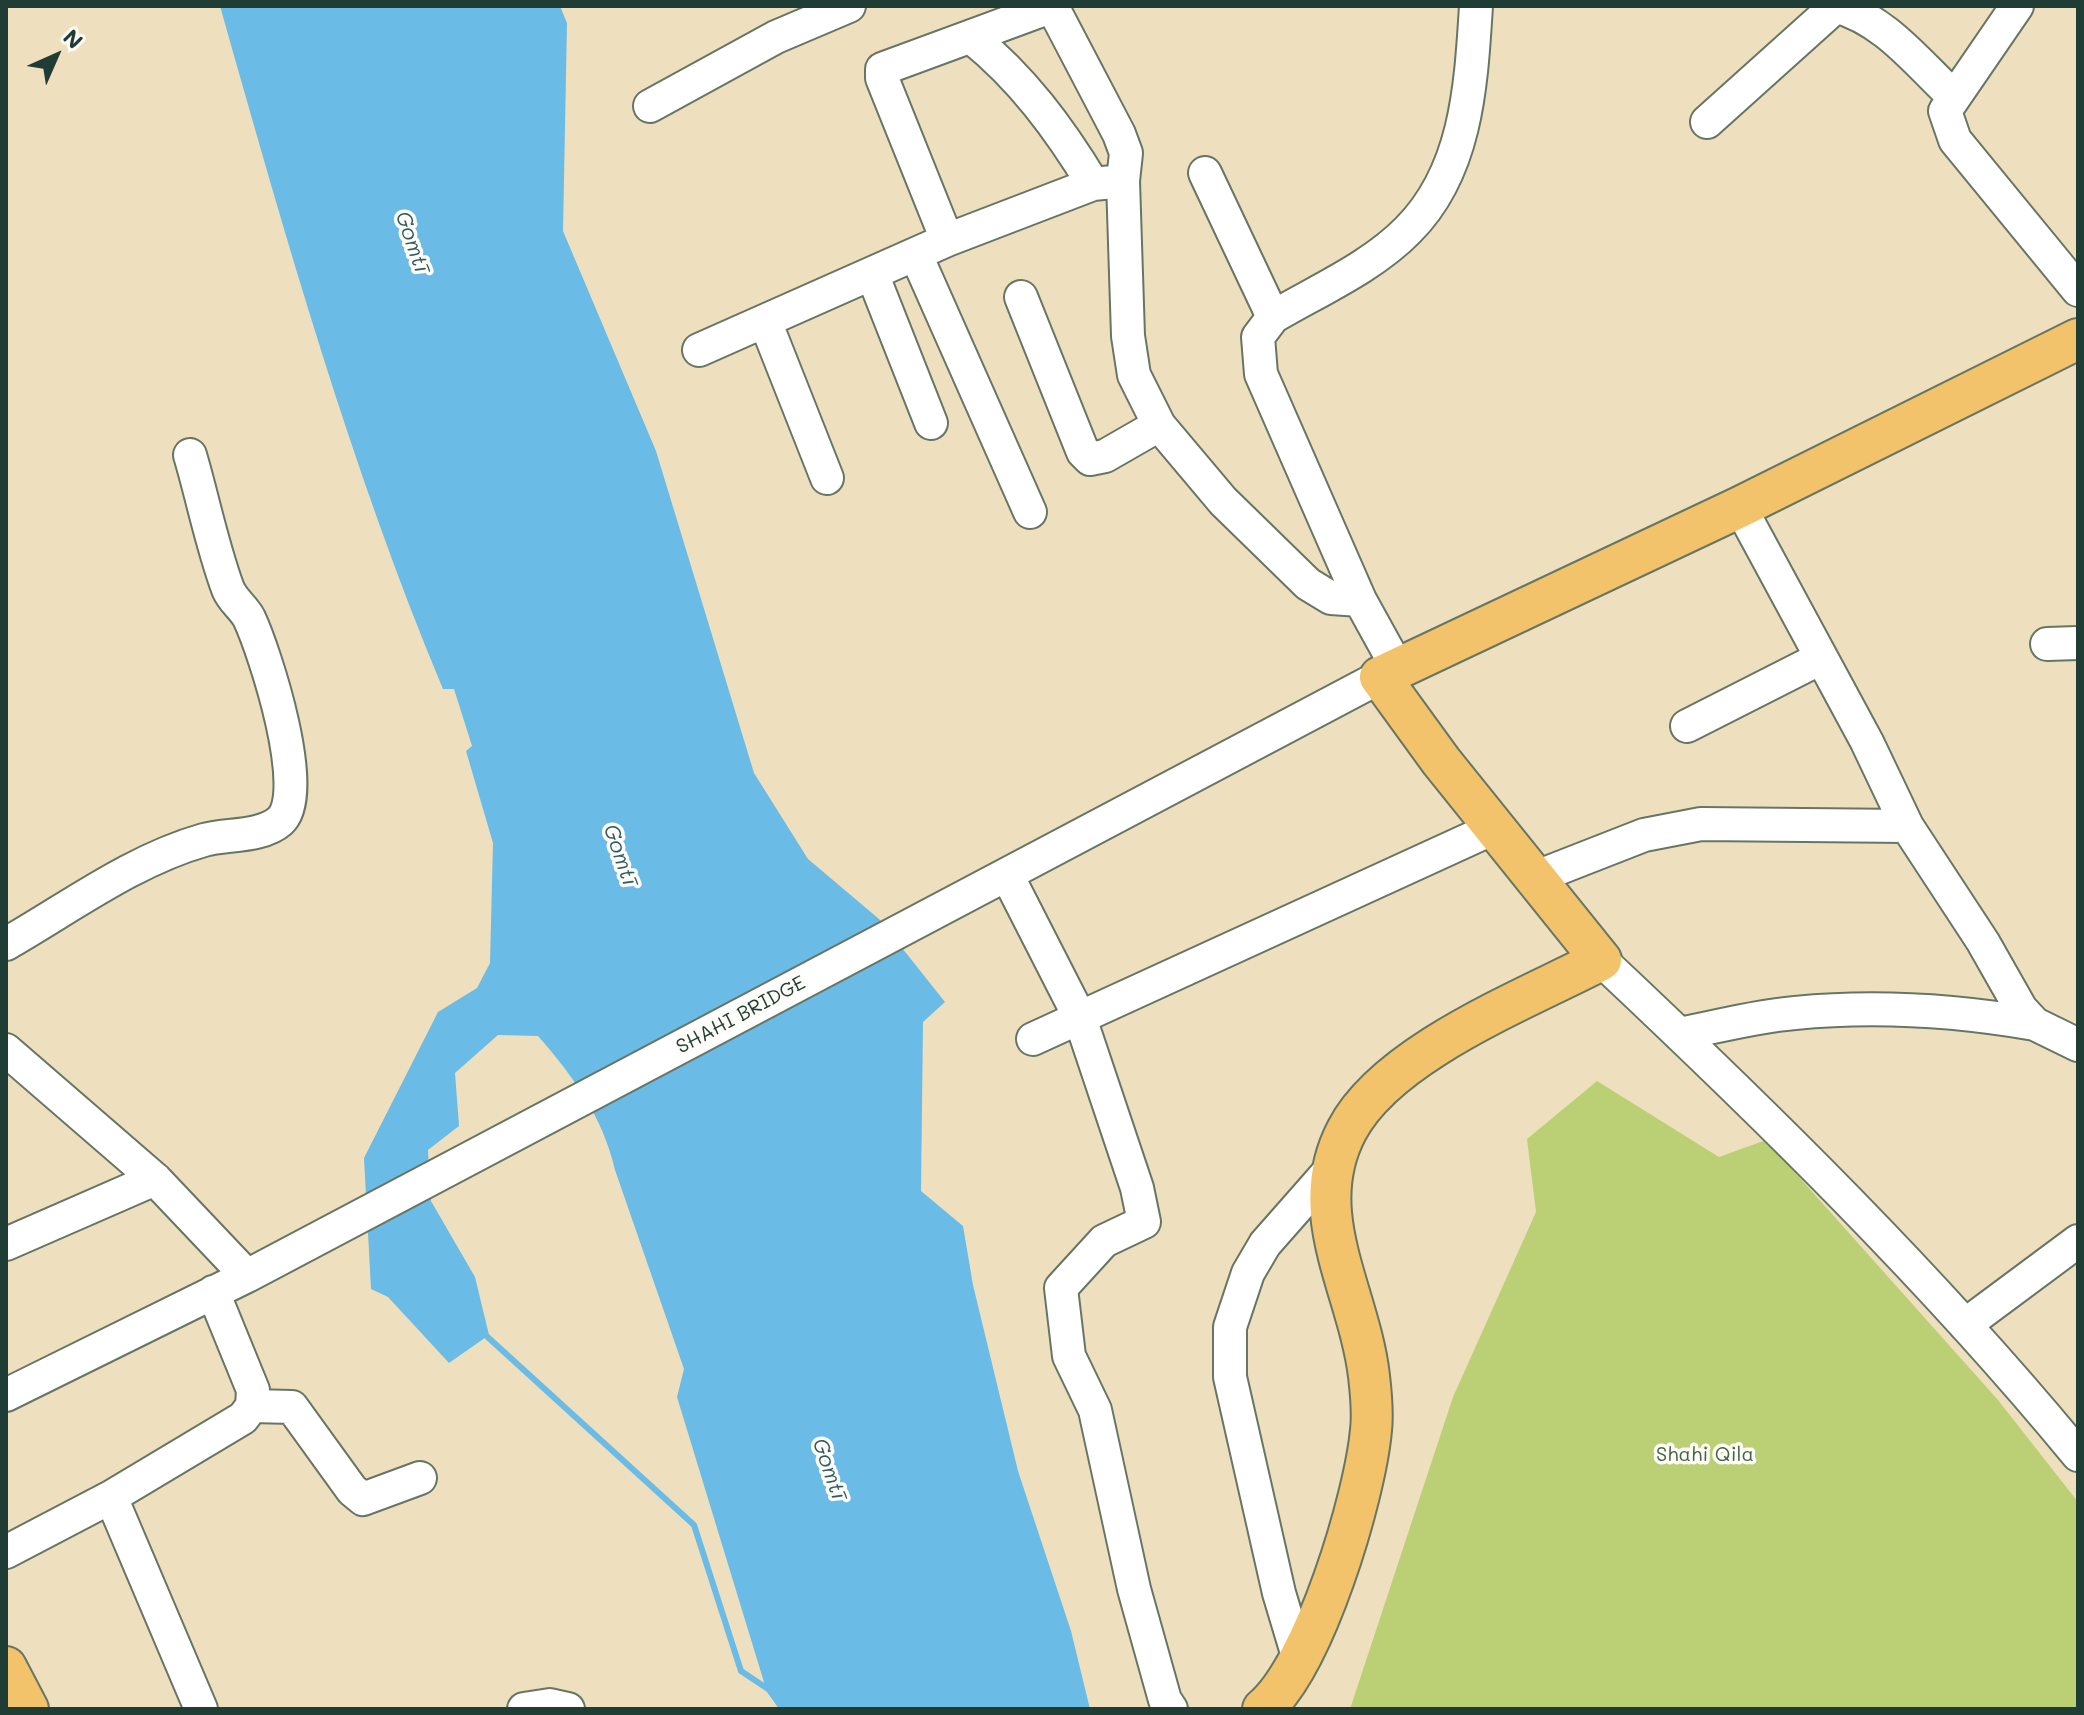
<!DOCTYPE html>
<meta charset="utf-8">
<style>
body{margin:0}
#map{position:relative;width:2084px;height:1715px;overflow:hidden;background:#eee0be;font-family:Mali,sans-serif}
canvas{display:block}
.frame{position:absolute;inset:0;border:8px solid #1f3d34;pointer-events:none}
.north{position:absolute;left:16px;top:16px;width:80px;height:80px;-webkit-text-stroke:6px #fdfcf7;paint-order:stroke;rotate:45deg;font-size:22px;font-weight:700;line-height:32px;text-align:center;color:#1f3d34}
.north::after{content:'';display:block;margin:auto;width:28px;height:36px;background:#1f3d34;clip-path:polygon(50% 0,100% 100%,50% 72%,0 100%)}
</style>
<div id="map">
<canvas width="2084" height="1715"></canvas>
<div class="frame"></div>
<div class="north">N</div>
</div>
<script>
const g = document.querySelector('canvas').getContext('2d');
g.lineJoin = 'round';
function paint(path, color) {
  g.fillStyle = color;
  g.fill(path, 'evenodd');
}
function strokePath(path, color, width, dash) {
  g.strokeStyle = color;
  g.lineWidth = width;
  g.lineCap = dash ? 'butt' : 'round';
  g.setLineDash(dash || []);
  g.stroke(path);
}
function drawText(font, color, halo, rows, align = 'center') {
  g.font = font + ' Mali,sans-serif';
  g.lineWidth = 7;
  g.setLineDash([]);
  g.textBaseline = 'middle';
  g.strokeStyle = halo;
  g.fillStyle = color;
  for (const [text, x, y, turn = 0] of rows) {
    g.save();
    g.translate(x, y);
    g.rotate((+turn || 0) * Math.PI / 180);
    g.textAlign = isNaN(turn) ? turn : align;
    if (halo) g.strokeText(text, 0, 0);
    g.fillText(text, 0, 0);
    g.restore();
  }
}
const green = new Path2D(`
 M 1597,1081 L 1719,1157 L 1766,1140 L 1998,1400 L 2078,1502 L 2078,1709 L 1350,1709 L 1453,1397 L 1536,1212 L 1527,1139 Z`);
const water = new Path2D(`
 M 220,6 L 560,6 L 567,23 L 563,231 L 656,451 L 754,773 L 808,859 L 879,919 L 945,1002 L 923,1022 L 921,1191 L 963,1226 L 973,1285 L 1018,1471 L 1071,1631 L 1090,1709 L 779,1709 L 767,1692 L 677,1397 L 684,1369 L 615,1170 C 603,1117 573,1076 538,1036 L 498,1035 L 455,1073 L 459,1126 L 428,1150 L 431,1201 L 475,1277 L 489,1335 L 449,1363 L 388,1297 L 371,1289 L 364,1158 L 438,1012 L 477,988 L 490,963 L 493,843 L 466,751 L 472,746 L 454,689 L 443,689 C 351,469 285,236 220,6 Z`);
const stream = new Path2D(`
 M 481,1331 L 694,1525 L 741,1671 L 771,1691`);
const minor = new Path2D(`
 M 1052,6 L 1119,134 L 1126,153 L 1123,181 L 1128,336 L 1134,375 L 1159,425 L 1223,501 L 1308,584 L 1331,598 L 1360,600
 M 1835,6 C 1884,19 1916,61 1952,95
 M 2017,6 L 1945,111 L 1955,140 L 2078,290
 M 971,37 C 1022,78 1059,128 1093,184
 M 650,106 L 776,37 L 849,6
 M 1707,122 L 1836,6
 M 1205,173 L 1273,317
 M 947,240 L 882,78 L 882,69 L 1053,6
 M 916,255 L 1030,512
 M 873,276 L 931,423
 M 1021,297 L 1083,452 L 1090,459 L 1105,456 L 1159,425
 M 765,321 L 827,478
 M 699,350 L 947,240 L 1093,184 L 1123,181
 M 1740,507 L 1867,742 L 1907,826 L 1983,942 L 2021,1009 L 2035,1024 L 2078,1045
 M 2047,644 L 2078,643
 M 1398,669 L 1360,600 L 1261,374 L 1258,337 L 1273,317 C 1317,291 1372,267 1408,230 C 1467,171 1471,85 1476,6
 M 1687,726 L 1821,658
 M 1007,875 L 1080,1018 L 1137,1188 L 1144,1222 L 1104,1241 L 1061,1288 L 1069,1356 L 1095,1410 L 1134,1589 L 1165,1700 L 1171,1709
 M 1534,878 L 1644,835 L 1701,824 L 1907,826
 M 6,944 C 69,908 133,860 204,840 C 226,834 262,837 280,821 C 311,794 265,652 249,618 C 243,607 233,601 228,589 C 212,546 203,499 190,455
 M 1601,960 C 1768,1117 1932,1278 2078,1455
 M 1679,1034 C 1717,1027 1756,1016 1795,1013 C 1876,1005 1954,1010 2035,1024
 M 1033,1039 L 1494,828
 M 6,1050 L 155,1179 L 247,1276
 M 6,1244 L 155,1179
 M 1965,1325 L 2078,1241
 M 6,1395 L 247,1276 L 1380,677
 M 252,1406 L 292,1407 L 352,1490 L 363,1499 L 420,1478
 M 111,1497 L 201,1709
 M 6,1552 L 111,1497 L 243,1418 L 252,1406 L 253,1390 L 213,1292
 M 1300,1663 L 1279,1593 L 1230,1377 L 1230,1327 L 1248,1273 L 1265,1244 L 1331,1169
 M 524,1709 L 550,1705 L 568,1709`);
const major = new Path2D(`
 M 6,1667 L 28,1709
 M 1263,1709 C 1314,1667 1365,1497 1371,1430 C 1373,1413 1371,1393 1369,1376 C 1359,1291 1303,1213 1347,1130 C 1387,1053 1526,999 1601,960 L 1441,761 L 1380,677 L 1740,507 L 2078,339`);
const streetNames = [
 ["SHAHI BRIDGE",741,1015,-28]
];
const parkNames = [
 ["Shahi Qila",1705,1455]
];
const waterNames = [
 ["Gomtī",412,242,71],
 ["Gomtī",620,855,71],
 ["Gomtī",829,1469,71]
];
paint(green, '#bbd074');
paint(water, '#6abbe5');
strokePath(stream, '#6abbe5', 6);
strokePath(minor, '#677664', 36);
strokePath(major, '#677664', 44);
strokePath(minor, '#fff', 32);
strokePath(major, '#f2c36a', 40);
drawText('20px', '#1f3d34', '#fdfcf7', streetNames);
drawText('20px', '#466244', '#fdfcf7', parkNames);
drawText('italic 22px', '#325c60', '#fdfcf7', waterNames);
</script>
